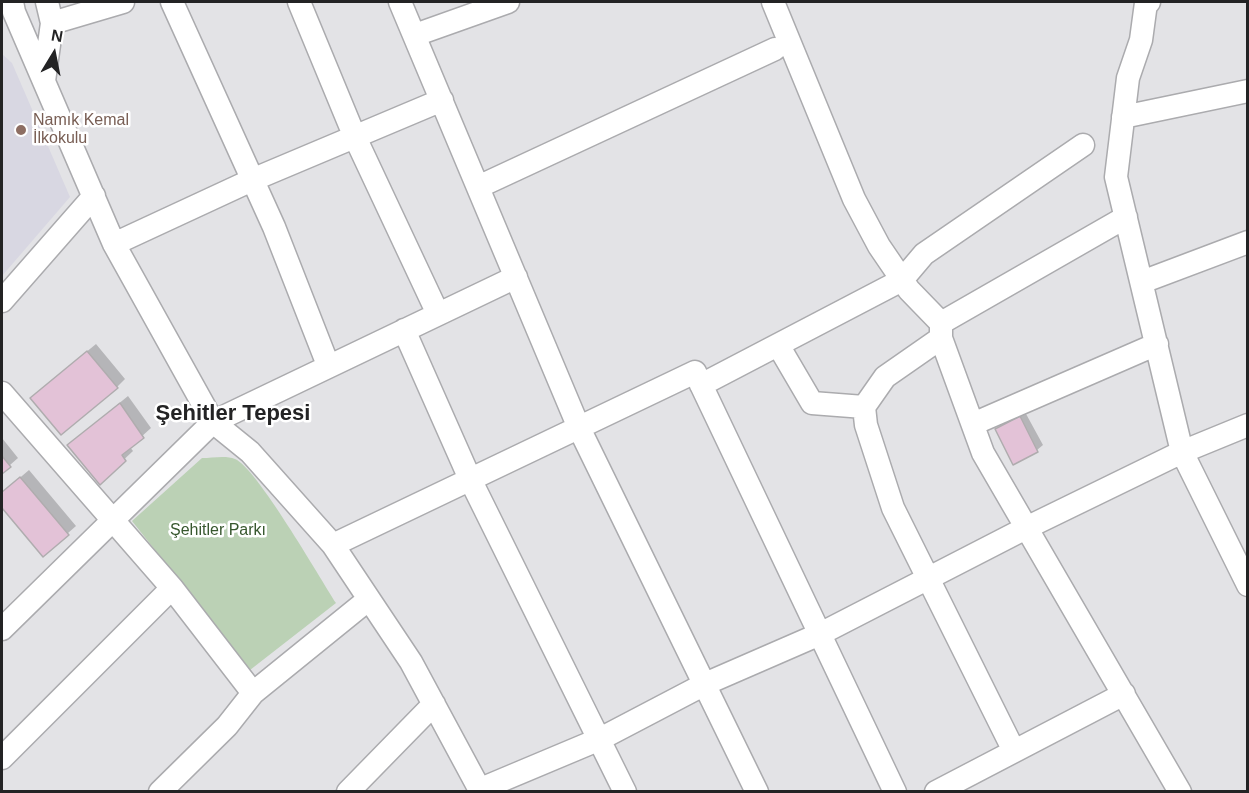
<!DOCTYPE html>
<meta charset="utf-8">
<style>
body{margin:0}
#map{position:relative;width:1249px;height:793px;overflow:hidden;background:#e3e3e6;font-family:Helvetica,sans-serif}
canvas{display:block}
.frame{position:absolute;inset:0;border:3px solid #232324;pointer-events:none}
.north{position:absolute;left:24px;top:24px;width:60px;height:60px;-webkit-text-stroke:4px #fff;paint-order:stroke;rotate:10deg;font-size:16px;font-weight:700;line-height:24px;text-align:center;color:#232324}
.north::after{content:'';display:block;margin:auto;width:21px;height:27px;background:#232324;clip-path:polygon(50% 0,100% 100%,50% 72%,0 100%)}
</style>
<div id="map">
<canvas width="1249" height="793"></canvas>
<div class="frame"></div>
<div class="north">N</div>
</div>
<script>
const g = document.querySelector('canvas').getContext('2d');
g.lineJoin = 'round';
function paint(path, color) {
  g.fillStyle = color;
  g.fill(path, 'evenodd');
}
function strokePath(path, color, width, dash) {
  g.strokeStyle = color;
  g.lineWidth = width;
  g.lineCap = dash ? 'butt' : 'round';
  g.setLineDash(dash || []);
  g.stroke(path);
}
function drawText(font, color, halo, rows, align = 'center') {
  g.font = font + ' Helvetica,sans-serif';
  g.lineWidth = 5;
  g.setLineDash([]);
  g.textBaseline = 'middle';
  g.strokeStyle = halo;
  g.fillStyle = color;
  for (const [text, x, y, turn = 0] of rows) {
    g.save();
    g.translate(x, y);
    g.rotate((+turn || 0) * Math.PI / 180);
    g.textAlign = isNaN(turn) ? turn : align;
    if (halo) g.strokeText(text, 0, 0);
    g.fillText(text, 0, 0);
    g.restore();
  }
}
const built = new Path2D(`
 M 2,54 L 12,63 L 70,197 L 2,276 Z`);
const green = new Path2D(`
 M 202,458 C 212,458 226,455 235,459 C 256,467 320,578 336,603 L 250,670 L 132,521 Z`);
const shadow = new Path2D(`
 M 96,344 L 125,379 L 117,387 L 40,390 Z
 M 128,396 L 151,428 L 130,447 L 133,451 L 100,482 L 78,437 Z
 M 1025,412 L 1043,445 L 1037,450 L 1014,463 L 996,429 L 1002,424 Z
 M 2,438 L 18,458 L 2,472 Z
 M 29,470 L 76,526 L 43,555 L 2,506 L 2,493 Z`);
const building = new Path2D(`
 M 87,351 L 118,388 L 61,435 L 30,398 Z
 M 120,403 L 144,438 L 122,455 L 126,461 L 100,485 L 67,445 Z
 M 1020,416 L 1038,452 L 1013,465 L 995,429 Z
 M 2,456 L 11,467 L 2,474 Z
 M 20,477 L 69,535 L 43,557 L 2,508 L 2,492 Z`);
const minor = new Path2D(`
 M 12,2 L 14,12 L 114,244 L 213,422 L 250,452 L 333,545 L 411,662 L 481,792
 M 172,2 L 274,227 L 328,365
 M 299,2 L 354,135 L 438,314
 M 400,2 L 579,428 L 757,792
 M 773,2 L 854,199 L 879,246 L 909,290 L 941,323 L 941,338 L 983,453 L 1180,792
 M 1149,2 L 1146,3 L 1141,40 L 1128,78 L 1116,177 L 1182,452 L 1248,585
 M 52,23 L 123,2
 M 415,35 L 508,2
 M 44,81 L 52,23 L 47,2
 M 1123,117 L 1248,91
 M 478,187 L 775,49
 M 114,244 L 252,180 L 442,100
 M 1142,282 L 1248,242
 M 2,301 L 94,196
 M 941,323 L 1126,217
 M 404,330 L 470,479 L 625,792
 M 941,338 L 885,377 L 864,407 L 866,425 L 893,508 L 1014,751
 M 778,345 L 812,403 L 864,407
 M 701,385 L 902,280 L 924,254 L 1083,145
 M 2,393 L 172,588 L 253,693
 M 973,424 L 1157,344
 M 333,545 L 695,372 L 895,792
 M 2,629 L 213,422 L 516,277
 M 2,758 L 172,588
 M 481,789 L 600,739 L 705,684 L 820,634 L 1026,528 L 1182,452 L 1248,425
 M 160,792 L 227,726 L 253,693 L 369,599
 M 348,792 L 434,704
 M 936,792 L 1124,694`);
const markers = [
 [21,130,6,"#8d6e63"]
];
const educationNames = [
 ["Namık Kemal",33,121],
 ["İlkokulu",33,139]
];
const parkNames = [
 ["Şehitler Parkı",218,531]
];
const districtNames = [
 ["Şehitler Tepesi",233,414]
];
paint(built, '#d8d7e2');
paint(green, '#bbd1b5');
paint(shadow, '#0003');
paint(building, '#e3c2d7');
strokePath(building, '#afacae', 1.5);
strokePath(minor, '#ababae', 25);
strokePath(minor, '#fff', 22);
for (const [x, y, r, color] of markers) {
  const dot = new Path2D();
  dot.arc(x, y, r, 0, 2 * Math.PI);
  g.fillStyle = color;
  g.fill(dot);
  strokePath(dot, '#fff', 2);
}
drawText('16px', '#785e54', '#fff', educationNames, 'left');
drawText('16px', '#37572e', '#fff', parkNames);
drawText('bold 22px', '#232324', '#fff', districtNames);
</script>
